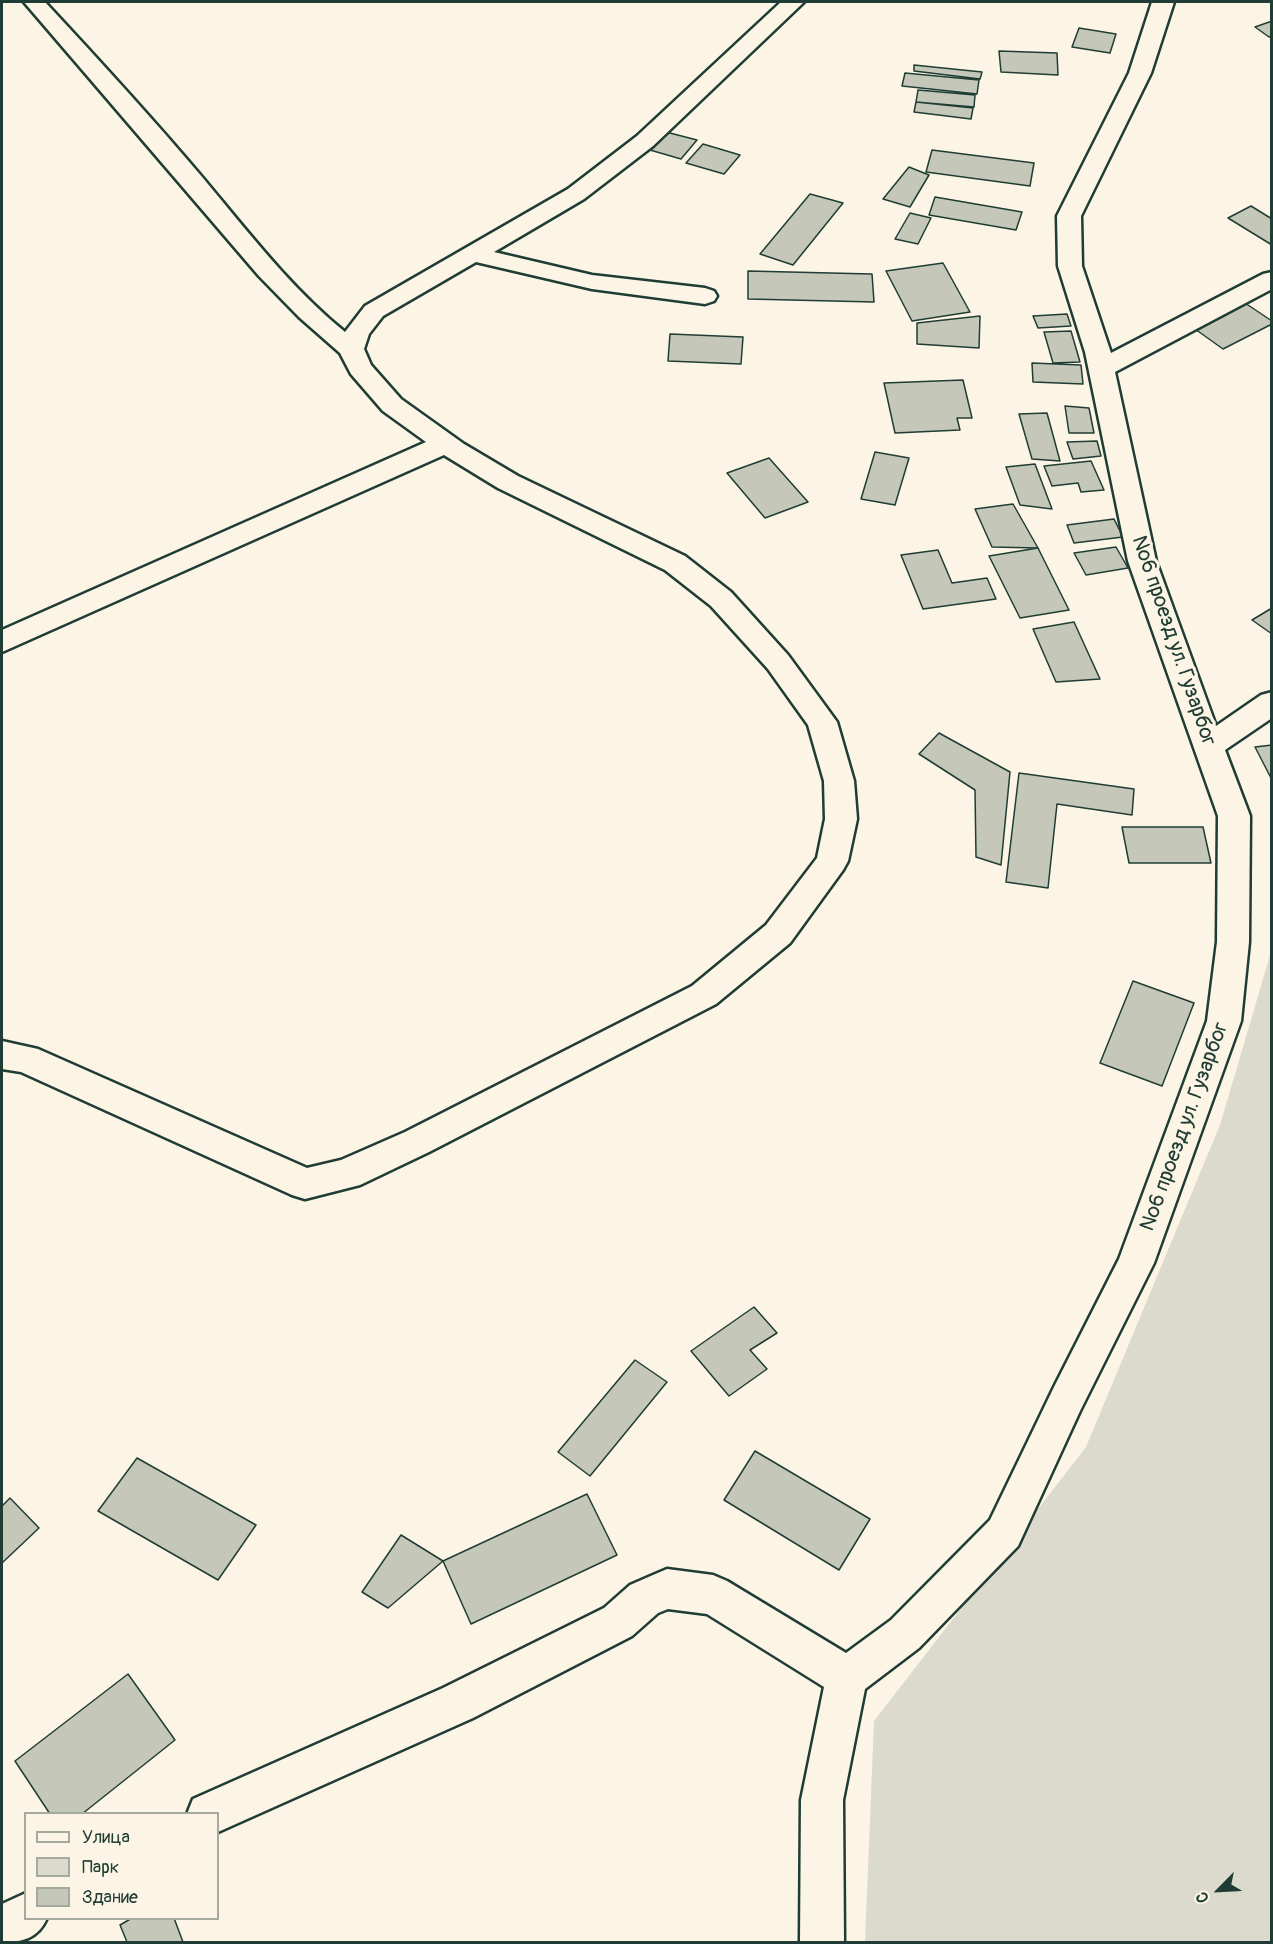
<!DOCTYPE html>
<meta charset="utf-8">
<style>
body{margin:0}
#map{position:relative;width:1273px;height:1944px;overflow:hidden;background:#fcf5e5;font-family:Pangolin,sans-serif}
canvas{display:block}
.frame{position:absolute;inset:0;border:3px solid #1f3d34;pointer-events:none}
.legend{position:absolute;left:24px;top:1812px;width:195px;height:108px;box-sizing:border-box;background:#fcf5e5;border:2px solid #a4ab9e;margin:0;padding:8px 10px;list-style:none;font-size:18px;color:#1f3d34}
.legend li{display:flex;align-items:center;gap:12px;height:30px}
.legend b{width:30px;border:2px solid #a4ab9e}
.north{position:absolute;left:1189px;top:1860px;width:60px;height:60px;-webkit-text-stroke:4px #fcf5e5;paint-order:stroke;rotate:246deg;font-size:16px;font-weight:700;line-height:24px;text-align:center;color:#1f3d34}
.north::after{content:'';display:block;margin:auto;width:21px;height:27px;background:#1f3d34;clip-path:polygon(50% 0,100% 100%,50% 72%,0 100%)}
</style>
<div id="map">
<canvas width="1273" height="1944"></canvas>
<div class="frame"></div>
<ul class="legend">
<li><b style="height:8px;background:#fcf5e5"></b>Улица</li>
<li><b style="height:16px;background:#dcdacc"></b>Парк</li>
<li><b style="height:16px;background:#c5c7b9"></b>Здание</li>
</ul>
<div class="north">С</div>
</div>
<script>
const g = document.querySelector('canvas').getContext('2d');
g.lineJoin = 'round';
function paint(path, color) {
  g.fillStyle = color;
  g.fill(path, 'evenodd');
}
function strokePath(path, color, width, dash) {
  g.strokeStyle = color;
  g.lineWidth = width;
  g.lineCap = dash ? 'butt' : 'round';
  g.setLineDash(dash || []);
  g.stroke(path);
}
function drawText(font, color, halo, rows, align = 'center') {
  g.font = font + ' Pangolin,sans-serif';
  g.lineWidth = 6;
  g.setLineDash([]);
  g.textBaseline = 'middle';
  g.strokeStyle = halo;
  g.fillStyle = color;
  for (const [text, x, y, turn = 0] of rows) {
    g.save();
    g.translate(x, y);
    g.rotate((+turn || 0) * Math.PI / 180);
    g.textAlign = isNaN(turn) ? turn : align;
    if (halo) g.strokeText(text, 0, 0);
    g.fillText(text, 0, 0);
    g.restore();
  }
}
const green = new Path2D(`
 M 1271,952 L 1271,1942 L 865,1942 L 874,1721 L 1086,1447 L 1220,1125 Z`);
const building = new Path2D(`
 M 1272,21 L 1272,36 L 1269,37 L 1255,27 Z
 M 1079,28 L 1116,34 L 1110,53 L 1072,47 Z
 M 999,51 L 1057,53 L 1058,75 L 1001,72 Z
 M 914,65 L 982,72 L 980,79 L 914,71 Z
 M 905,73 L 979,80 L 977,94 L 902,86 Z
 M 918,90 L 975,95 L 974,107 L 916,102 Z
 M 916,102 L 973,108 L 971,119 L 914,112 Z
 M 666,132 L 697,140 L 681,159 L 650,150 Z
 M 703,144 L 740,155 L 724,174 L 686,163 Z
 M 932,150 L 1034,163 L 1030,186 L 926,172 Z
 M 909,167 L 929,175 L 910,207 L 883,199 Z
 M 810,194 L 843,203 L 793,265 L 760,254 Z
 M 935,197 L 1022,212 L 1016,230 L 929,215 Z
 M 1251,206 L 1272,219 L 1272,245 L 1228,218 Z
 M 910,213 L 931,218 L 918,244 L 895,239 Z
 M 943,263 L 970,312 L 912,321 L 886,271 Z
 M 748,271 L 872,274 L 874,302 L 748,299 Z
 M 1245,303 L 1272,321 L 1272,324 L 1223,349 L 1195,329 Z
 M 1067,314 L 1071,326 L 1038,328 L 1033,316 Z
 M 980,316 L 979,348 L 917,344 L 917,323 Z
 M 1071,331 L 1080,362 L 1053,363 L 1044,332 Z
 M 670,334 L 743,337 L 741,364 L 668,361 Z
 M 1032,363 L 1081,365 L 1083,384 L 1033,382 Z
 M 963,380 L 972,418 L 957,418 L 960,430 L 895,433 L 884,383 Z
 M 1065,406 L 1089,408 L 1094,433 L 1069,433 Z
 M 1047,413 L 1060,461 L 1032,459 L 1019,414 Z
 M 1097,441 L 1101,456 L 1073,459 L 1067,442 Z
 M 875,452 L 909,458 L 895,505 L 861,499 Z
 M 769,458 L 808,502 L 765,518 L 727,473 Z
 M 1091,461 L 1104,490 L 1081,492 L 1078,483 L 1052,486 L 1044,466 Z
 M 1035,464 L 1052,509 L 1020,505 L 1006,467 Z
 M 1013,504 L 1038,548 L 992,547 L 975,509 Z
 M 1114,519 L 1123,537 L 1074,543 L 1067,525 Z
 M 1116,547 L 1128,568 L 1086,575 L 1074,553 Z
 M 1038,548 L 1069,610 L 1020,618 L 989,556 Z
 M 938,550 L 952,583 L 987,578 L 996,599 L 923,609 L 901,555 Z
 M 1272,608 L 1272,634 L 1252,620 Z
 M 1074,622 L 1100,679 L 1056,682 L 1033,629 Z
 M 939,733 L 1010,772 L 1001,865 L 976,857 L 975,790 L 919,754 Z
 M 1272,745 L 1272,780 L 1255,747 Z
 M 1019,773 L 1134,789 L 1132,815 L 1057,804 L 1048,888 L 1006,882 Z
 M 1122,827 L 1203,827 L 1211,863 L 1129,863 Z
 M 1133,981 L 1194,1003 L 1162,1086 L 1100,1063 Z
 M 754,1307 L 777,1333 L 750,1350 L 767,1369 L 729,1396 L 691,1351 Z
 M 635,1360 L 667,1382 L 590,1476 L 558,1452 Z
 M 755,1451 L 870,1519 L 839,1570 L 724,1500 Z
 M 137,1458 L 256,1525 L 218,1580 L 98,1511 Z
 M 587,1494 L 617,1555 L 471,1624 L 443,1561 Z
 M 10,1498 L 39,1528 L 2,1563 L 2,1506 Z
 M 401,1535 L 443,1561 L 388,1608 L 362,1592 Z
 M 128,1674 L 175,1740 L 82,1814 L 50,1814 L 15,1761 Z
 M 132,1918 L 174,1918 L 183,1942 L 127,1942 L 120,1925 Z`);
const minor = new Path2D(`
 M 24,2 L 45,2 C 99,60 152,118 203,178 C 248,232 291,288 345,332 L 365,306 L 568,189 L 637,136 L 781,2 L 804,2 L 653,146 L 584,199 L 494,252 L 592,275 L 705,288 L 714,291 L 717,296 L 714,301 L 705,304 L 592,289 L 476,262 L 383,316 L 369,334 L 364,349 L 371,365 L 401,399 L 464,444 L 518,476 L 685,556 L 731,592 L 788,655 L 837,722 L 854,781 L 857,819 L 848,861 L 843,870 L 790,943 L 716,1004 L 429,1152 L 360,1185 L 305,1199 L 292,1195 L 21,1072 L 2,1069 L 2,1041 L 38,1049 L 307,1168 L 341,1160 L 405,1132 L 692,986 L 766,925 L 817,858 L 825,819 L 824,781 L 808,725 L 768,669 L 711,606 L 665,570 L 498,488 L 444,455 L 2,652 L 2,630 L 426,442 L 383,411 L 351,374 L 340,353 L 299,317 L 259,276 Z
 M 1152,2 L 1174,2 L 1151,73 L 1081,216 L 1082,266 L 1111,353 L 1263,274 L 1272,272 L 1272,289 L 1115,372 L 1156,561 L 1216,726 L 1261,695 L 1272,692 L 1272,718 L 1225,750 L 1250,816 L 1249,942 L 1241,1021 L 1154,1263 L 1080,1411 L 1018,1546 L 919,1648 L 865,1689 L 843,1800 L 844,1942 L 800,1942 L 801,1800 L 824,1687 L 707,1614 L 668,1609 L 658,1613 L 632,1636 L 473,1718 L 218,1832 L 218,1814 L 187,1814 L 193,1799 L 443,1688 L 604,1608 L 630,1585 L 653,1575 L 667,1569 L 713,1575 L 727,1581 L 846,1653 L 891,1620 L 990,1520 L 1054,1387 L 1119,1259 L 1207,1021 L 1217,942 L 1218,816 L 1128,561 L 1085,352 L 1058,266 L 1057,216 L 1129,73 Z
 M 26,1893 L 26,1918 L 47,1918 C 38,1939 22,1942 2,1942 L 2,1904 Z`);
const streetNames = [
 ["№6 проезд ул. Гузарбог",1173,641,71],
 ["№6 проезд ул. Гузарбог",1185,1127,-70]
];
paint(green, '#dcdacc');
paint(building, '#c5c7b9');
strokePath(building, '#1f3d34', 1.5);
strokePath(minor, '#1f3d34', 5);
paint(minor, '#fcf5e5');
drawText('21px', '#1f3d34', '#fcf5e5', streetNames);
</script>
